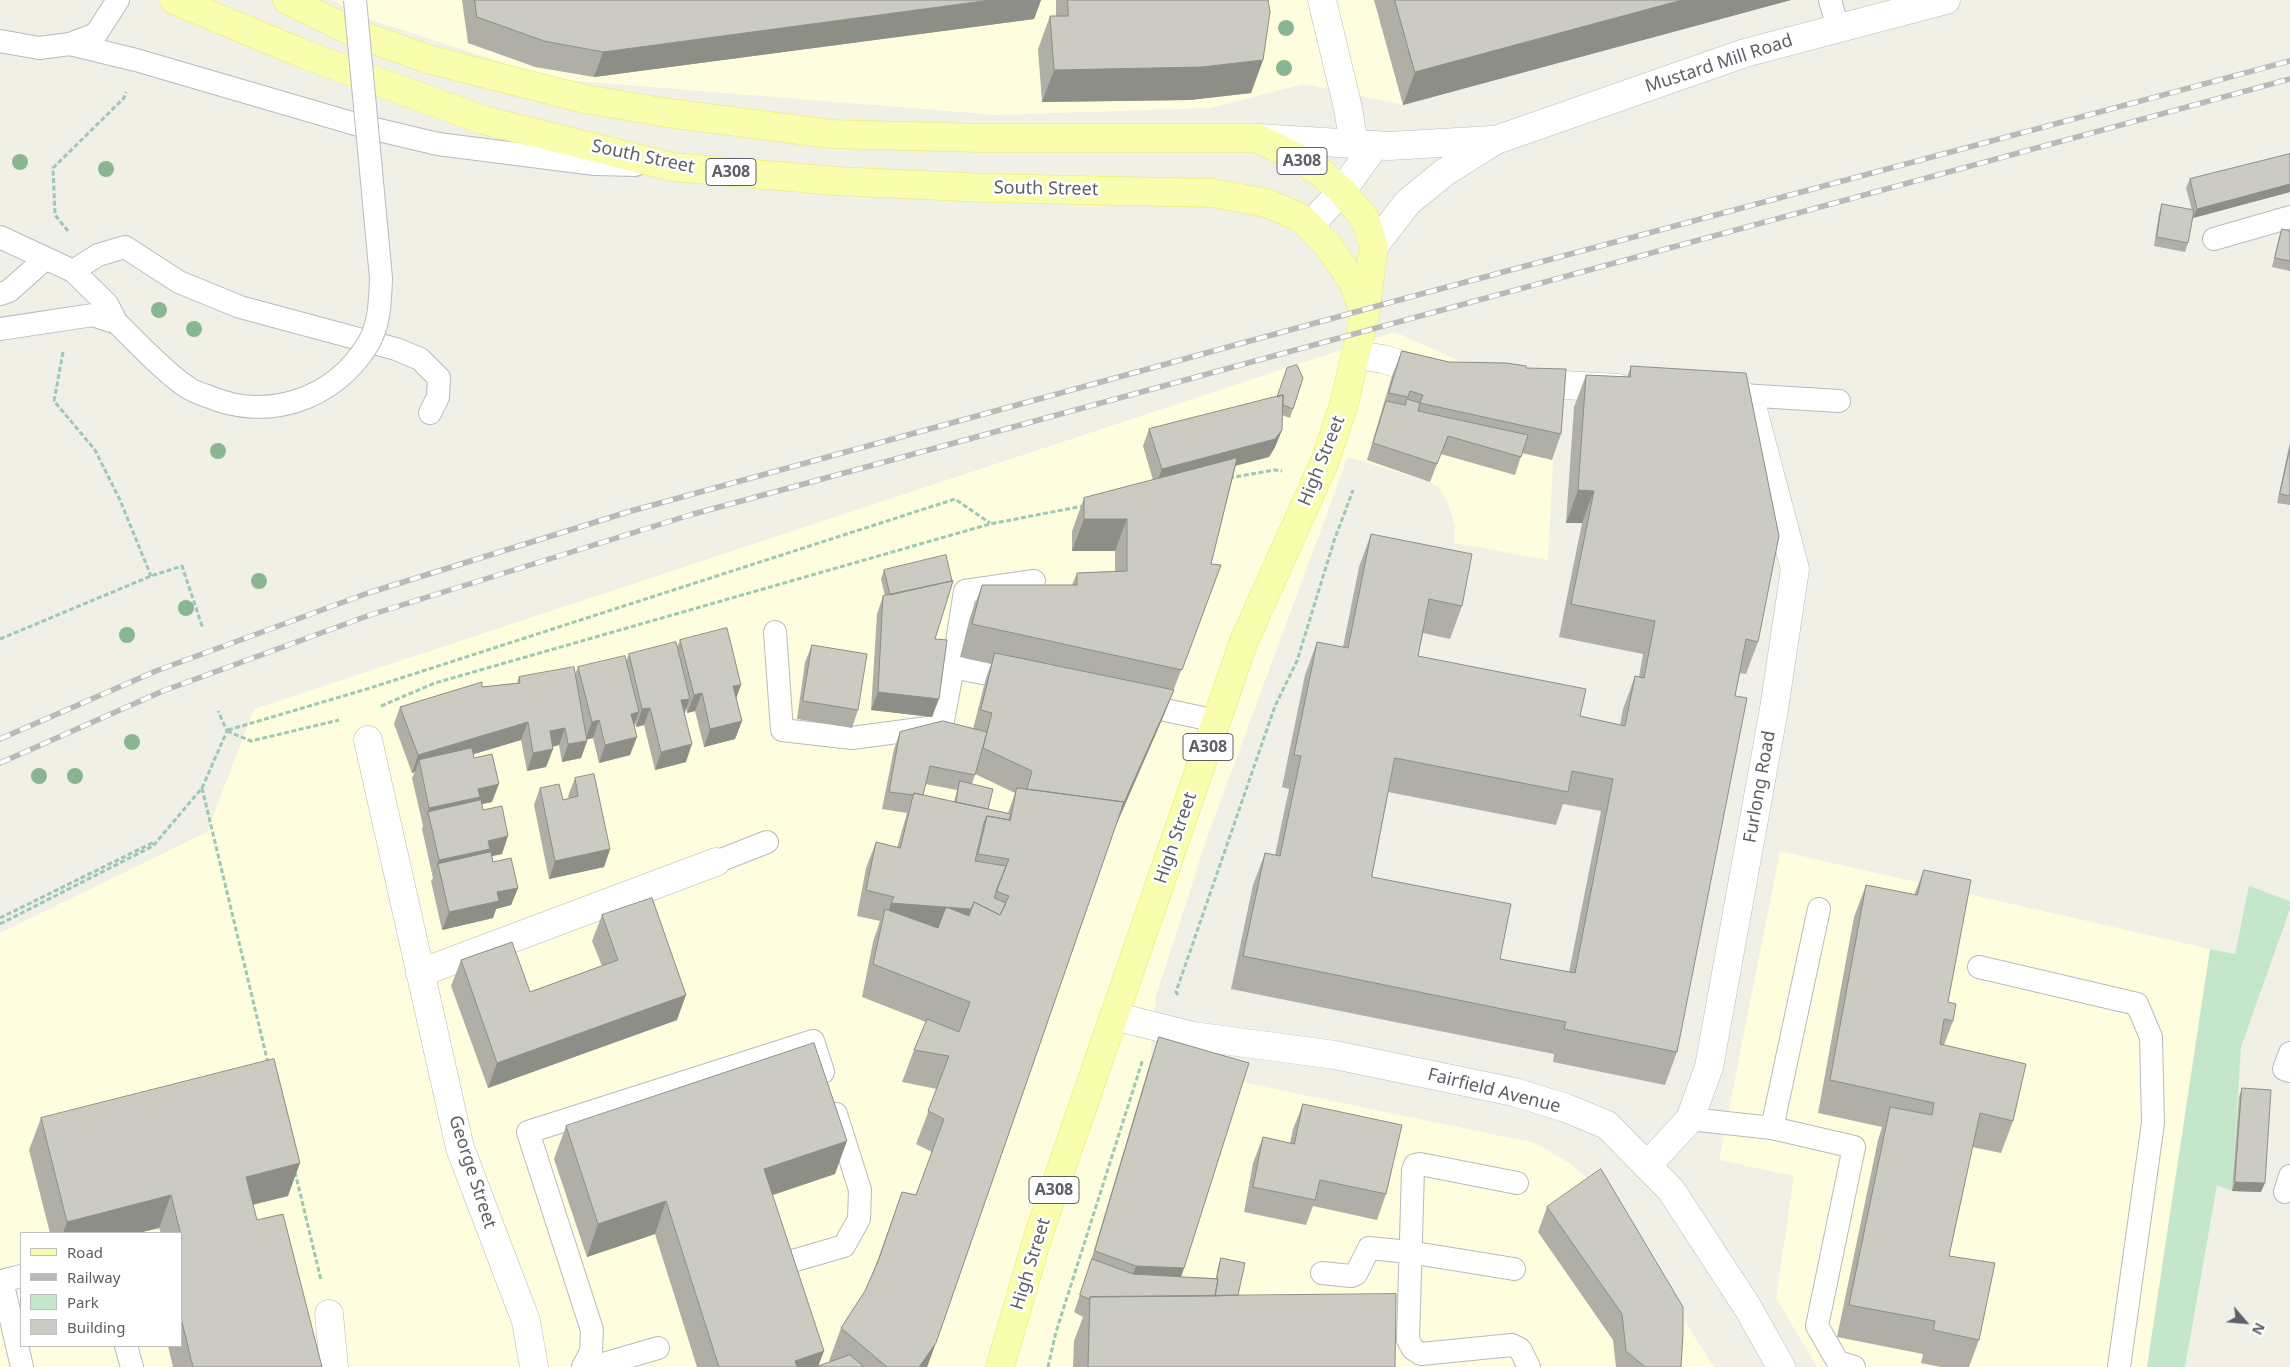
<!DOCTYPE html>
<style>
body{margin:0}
#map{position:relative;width:2290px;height:1367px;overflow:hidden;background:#f0f0e7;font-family:"Noto Sans",sans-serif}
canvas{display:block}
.legend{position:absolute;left:20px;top:1232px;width:162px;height:115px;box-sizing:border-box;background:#fff;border:1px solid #bfbfc2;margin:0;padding:6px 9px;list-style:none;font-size:15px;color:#5e6067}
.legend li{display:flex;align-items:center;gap:10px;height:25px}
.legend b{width:25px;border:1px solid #bfbfc2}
.north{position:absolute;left:2220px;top:1297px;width:50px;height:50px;-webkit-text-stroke:4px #fff;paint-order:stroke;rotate:117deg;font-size:14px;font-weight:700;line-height:20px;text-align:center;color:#5e6067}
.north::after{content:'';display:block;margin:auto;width:18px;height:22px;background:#5e6067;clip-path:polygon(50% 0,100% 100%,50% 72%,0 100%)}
</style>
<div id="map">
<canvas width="2290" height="1367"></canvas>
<ul class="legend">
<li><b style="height:6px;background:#f9feae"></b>Road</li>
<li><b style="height:6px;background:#b9b9ba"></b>Railway</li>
<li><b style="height:14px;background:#c4e7cc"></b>Park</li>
<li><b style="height:14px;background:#cbcbc3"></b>Building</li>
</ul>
<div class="north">N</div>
</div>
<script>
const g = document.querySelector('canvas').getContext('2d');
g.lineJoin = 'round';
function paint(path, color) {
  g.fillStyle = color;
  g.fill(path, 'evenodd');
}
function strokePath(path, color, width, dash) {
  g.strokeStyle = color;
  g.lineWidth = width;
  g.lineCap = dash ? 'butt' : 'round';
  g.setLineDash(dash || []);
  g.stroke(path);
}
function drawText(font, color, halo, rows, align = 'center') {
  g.font = font + ' "Noto Sans",sans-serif';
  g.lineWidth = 5;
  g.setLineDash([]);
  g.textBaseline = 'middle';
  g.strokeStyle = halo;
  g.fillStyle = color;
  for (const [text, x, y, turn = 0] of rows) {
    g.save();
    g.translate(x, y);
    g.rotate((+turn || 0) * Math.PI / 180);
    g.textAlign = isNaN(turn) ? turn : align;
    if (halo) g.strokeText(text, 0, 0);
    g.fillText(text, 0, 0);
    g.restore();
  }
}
const commercial = new Path2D(`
 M 333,0 L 1791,0 L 1403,105 L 1304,84 L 1210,108 L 997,115 L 552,79 L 353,14 Z
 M 1395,332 L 1477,369 L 1558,368 L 1548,560 L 1454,543 L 1455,527 L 1447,501 L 1438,487 L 1430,482 L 1348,457 L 1209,832 L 1156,996 L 1150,1063 L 1535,1143 L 1571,1164 L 1602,1192 L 1714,1367 L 0,1367 L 0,933 L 207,832 L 254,709 ZM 21,1233 L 181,1233 L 181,1346 L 21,1346 Z
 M 1780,851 L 2210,949 L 2147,1367 L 1817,1367 L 1776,1298 L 1794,1176 L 1719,1160 Z`);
const green = new Path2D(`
 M 2249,886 L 2290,901 L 2290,909 L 2241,1047 L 2232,1191 L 2217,1185 L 2185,1367 L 2147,1367 L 2210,949 L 2235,954 Z`);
const path = new Path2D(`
 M 68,231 L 55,215 L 53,168 L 124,98 L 126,92
 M 63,352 L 54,401 L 95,450 L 120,500 L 151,576
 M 1229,478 L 1274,470 L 1282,471
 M 0,639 L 151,576 L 182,566 L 203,629
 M 381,706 L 435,683 L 990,524 L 1083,506
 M 228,730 L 367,689 L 955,499 L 990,523
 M 227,731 L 251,741 L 339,720
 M 202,788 L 268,1063
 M 0,918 L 154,842 L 153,845
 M 0,924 L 153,846 L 202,788 L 227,731 L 218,711
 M 1178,995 L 1176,992 L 1275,706 L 1297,661 L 1334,541 L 1353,490
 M 295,1172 L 321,1280
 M 1048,1367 L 1056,1332 L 1143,1059`);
const service = new Path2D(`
 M 1830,0 L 1838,28
 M 0,41 L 39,48 L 70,44 L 136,60 L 362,126 L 438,144 L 595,164 L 635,165
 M 70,44 L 96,34 L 118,0
 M 0,237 L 73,271 L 107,304 L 117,323
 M 2214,239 L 2290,217
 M 73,271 L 98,255 L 125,247 L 179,282 L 240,307 L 396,349 L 420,359 L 439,378 L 438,397 L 430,413
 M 0,294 L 9,291 L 45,259
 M 0,329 L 93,315 L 117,323
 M 1742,395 L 1839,401
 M 775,632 L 782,730 L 852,738 L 942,726 L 953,667 L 1017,680
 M 953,667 L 965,591 L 1034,581
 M 1137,704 L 1217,721
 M 716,862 L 767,842
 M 1979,967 L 2137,1004 L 2151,1037 L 2153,1123 L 2119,1367
 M 2290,1053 L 2284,1069 L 2290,1071
 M 1690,1119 L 1772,1128 L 1819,909
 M 1772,1128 L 1854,1147 L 1817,1326 L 1838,1362 L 1854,1367
 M 1517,1183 L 1420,1164 L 1415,1165 L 1413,1170 L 1408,1340 L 1413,1349 L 1421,1354 L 1512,1345 L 1520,1349 L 1529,1367
 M 2285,1192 L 2290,1176
 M 782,1264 L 844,1246 L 859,1219 L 860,1190 L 836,1114
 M 1322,1273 L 1351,1276 L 1356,1274 L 1369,1248 L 1409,1252 L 1514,1269
 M 21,1276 L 2,1281 L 22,1367
 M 126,1346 L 132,1367
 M 583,1367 L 591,1352 L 592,1330 L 528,1132 L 813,1041 L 823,1072
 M 593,1367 L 658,1348`);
const pedestrian = new Path2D(`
 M 1322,0 L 1348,108 L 1354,145`);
const minor = new Path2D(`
 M 1357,355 L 1383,359 L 1432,374
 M 1526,383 L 1618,388
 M 368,740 L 460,1148 L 526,1321 L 534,1367
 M 420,973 L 716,862
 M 1114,1016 L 1193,1036 L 1335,1055 L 1514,1092 L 1566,1108 L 1607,1125 L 1671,1190 L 1748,1308 L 1781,1367
 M 1647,1166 L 1690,1119 L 1709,1067 L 1774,709 L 1795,569 L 1753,410 L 1742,395 L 1723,394
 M 329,1314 L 334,1367`);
const tertiary = new Path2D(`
 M 1258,138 L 1389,146 L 1492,140
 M 1310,225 L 1342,191 L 1375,145
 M 1374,246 L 1408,202 L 1445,172 L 1496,140 L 1745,53 L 1946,0`);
const primary = new Path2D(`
 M 174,0 L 306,55 L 483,120 L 673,167 L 836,181 L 986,188 L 1213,193 L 1267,203 L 1301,218 L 1328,245 L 1353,282 L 1365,313
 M 287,0 L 357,34 L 431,60 L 585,99 L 668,113 L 831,134 L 981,138 L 1257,138 L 1298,158 L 1324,175 L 1342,191 L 1365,219 L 1374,246 L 1365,314 L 1344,404 L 1325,461 L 1244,641 L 1039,1233 L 1000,1367`);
const rail = new Path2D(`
 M 0,739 L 156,671 L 368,593 L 631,511 L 1410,297 L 2290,61
 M 0,763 L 163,691 L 370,615 L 690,515 L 2290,79`);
const serviceBridge = new Path2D(`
 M 117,323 C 137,342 164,372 187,387 C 192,391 201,394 207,396 C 267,422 334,400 368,344 C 380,324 380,301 381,278 L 355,0`);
const trees = [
 [1286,28],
 [1284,68],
 [20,162],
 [106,169],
 [159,310],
 [194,329],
 [218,451],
 [259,581],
 [186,608],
 [127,635],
 [132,742],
 [39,776],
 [75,776]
];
const wall = new Path2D(`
 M 462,0 L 1041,0 L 1034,19 L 594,77 L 535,67 L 468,43 Z
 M 1056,0 L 1268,0 L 1263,60 L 1251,93 L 1190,100 L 1042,102 L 1038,49 L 1050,16 L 1056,16 Z
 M 1374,0 L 1791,0 L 1403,105 Z
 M 2290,154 L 2290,192 L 2193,218 L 2193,217 L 2188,243 L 2185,252 L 2154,246 L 2159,213 L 2162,204 L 2192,210 L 2186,188 L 2190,179 Z
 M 2282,229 L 2290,231 L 2290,271 L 2272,267 L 2279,238 Z
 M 1402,351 L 1449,362 L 1526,368 L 1561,434 L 1552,460 L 1522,453 L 1515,475 L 1441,454 L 1430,482 L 1367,460 L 1392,376 Z
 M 1631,366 L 1758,642 L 1746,674 L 1740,673 L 1735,696 L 1677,1052 L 1665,1085 L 1553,1062 L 1554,1054 L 1231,989 L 1253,885 L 1265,853 L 1275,855 L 1289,789 L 1282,787 L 1305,675 L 1317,642 L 1343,647 L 1359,567 L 1371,534 L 1462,606 L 1450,639 L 1423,633 L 1418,656 L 1580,716 L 1620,725 L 1623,709 L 1635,676 L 1639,677 L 1643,654 L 1559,637 L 1582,523 L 1566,523 L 1574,407 L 1586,375 L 1627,377 ZM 1388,792 L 1556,825 L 1563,804 L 1601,811 L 1569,972 L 1500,959 L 1372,877 Z
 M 1303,378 L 1290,418 L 1282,415 L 1282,430 L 1275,447 L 1269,457 L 1236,465 L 1211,564 L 1221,565 L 1164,715 L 1115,828 L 927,1367 L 697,1367 L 655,1234 L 587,1257 L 554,1159 L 566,1126 L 835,1174 L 772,1195 L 818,1366 L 830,1362 L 829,1361 L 841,1328 L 865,1291 L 875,1267 L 902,1192 L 916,1195 L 932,1152 L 916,1144 L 937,1089 L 902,1082 L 914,1050 L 926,1022 L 862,997 L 873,942 L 880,921 L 857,916 L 866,868 L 876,842 L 897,848 L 907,813 L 882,809 L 894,749 L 900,732 L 973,729 L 986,678 L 991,664 L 960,657 L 970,617 L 982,585 L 1072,585 L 1077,573 L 1115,571 L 1115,551 L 1072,551 L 1072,531 L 1084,498 L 1153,480 L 1143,446 L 1149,429 L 1276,397 ZM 975,774 L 1015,793 L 1008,813 L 988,809 L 972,784 ZM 925,784 L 957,790 L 954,802 L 923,795 Z
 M 2290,442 L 2290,505 L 2277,503 Z
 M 884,570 L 935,639 L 932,717 L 871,710 L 877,614 L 883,596 L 885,596 L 881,579 Z
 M 680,640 L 736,699 L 742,721 L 735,739 L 704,747 L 695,711 L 687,713 L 686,708 L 685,713 L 686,762 L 655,770 L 644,725 L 636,727 L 635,723 L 634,726 L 630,755 L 599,763 L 593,738 L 587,739 L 587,741 L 581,758 L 562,762 L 559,745 L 552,747 L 553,749 L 546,767 L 527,771 L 521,740 L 473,754 L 474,758 L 492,802 L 482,804 L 483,810 L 502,854 L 492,856 L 493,862 L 518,888 L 511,905 L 496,909 L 493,918 L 442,930 L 431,881 L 433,878 L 422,829 L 423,826 L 412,778 L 415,772 L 412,773 L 394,724 L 400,707 L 482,687 L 517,683 L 519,677 L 575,674 L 578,667 L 626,661 L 629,654 L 677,648 Z
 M 812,645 L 858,710 L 852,728 L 797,719 L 805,662 Z
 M 575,778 L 610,849 L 604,867 L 549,879 L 534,805 L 540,788 L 563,800 L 569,798 L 568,796 Z
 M 1924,870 L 1948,1002 L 1953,1021 L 1944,1045 L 2013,1121 L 2001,1153 L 1972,1147 L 1949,1256 L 1979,1340 L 1969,1367 L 1941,1367 L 1921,1363 L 1923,1354 L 1837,1337 L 1878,1140 L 1882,1127 L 1818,1113 L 1854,917 L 1866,885 L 1914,895 Z
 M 602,915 L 677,1020 L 488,1088 L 451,986 L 461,960 L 530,992 L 602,966 L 592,941 Z
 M 1159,1037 L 1184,1268 L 1181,1277 L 1216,1278 L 1218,1267 L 1221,1258 L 1238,1295 L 1395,1367 L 1073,1367 L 1074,1341 L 1083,1317 L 1074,1312 L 1086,1277 L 1150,1063 Z
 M 2242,1088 L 2261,1192 L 2232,1191 L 2239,1097 Z
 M 1303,1104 L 1386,1194 L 1377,1220 L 1313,1206 L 1306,1225 L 1244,1212 L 1253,1163 L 1263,1137 L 1290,1143 L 1293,1129 Z
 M 41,1118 L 288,1196 L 253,1205 L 257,1220 L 322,1367 L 173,1367 L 168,1346 L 181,1346 L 181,1233 L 161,1233 L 159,1228 L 138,1233 L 50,1233 L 29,1150 Z
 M 1547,1207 L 1681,1367 L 1616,1367 L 1613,1340 L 1538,1232 Z`);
const shadedWall = new Path2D(`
 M 991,0 L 1041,0 L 1034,19 L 594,77 L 603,52 Z
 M 1682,0 L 1791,0 L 1403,105 L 1415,72 Z
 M 1263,60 L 1251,93 L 1190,100 L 1042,102 L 1054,70 Z
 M 2290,184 L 2290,192 L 2193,218 L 2197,209 Z
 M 1282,430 L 1275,447 L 1269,457 L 1155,487 L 1162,469 Z
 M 1578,490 L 1594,491 L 1582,523 L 1566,523 Z
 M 1084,519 L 1127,519 L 1115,551 L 1072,551 Z
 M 741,685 L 735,702 L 733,686 Z
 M 1174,690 L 1164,715 L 1112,834 L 1015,822 Z
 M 878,692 L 939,699 L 932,717 L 871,710 Z
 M 702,693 L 695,711 L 687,713 L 694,695 Z
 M 690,699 L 683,716 L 681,700 Z
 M 650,708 L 644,725 L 636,727 L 642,709 Z
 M 639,712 L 632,730 L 631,714 Z
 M 599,720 L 593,738 L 585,740 L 592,722 Z
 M 742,721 L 735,739 L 704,747 L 710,729 Z
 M 528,722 L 521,740 L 421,770 L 419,760 L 415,772 L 412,773 L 418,755 Z
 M 565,728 L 559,745 L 543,749 L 550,731 Z
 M 637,737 L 630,755 L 599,763 L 605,745 Z
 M 587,741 L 581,758 L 562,762 L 568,744 Z
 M 692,744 L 686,762 L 655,770 L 661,752 Z
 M 553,749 L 546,767 L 527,771 L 533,753 Z
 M 499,784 L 492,802 L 477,805 L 428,812 L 423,826 L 429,808 L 478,789 Z
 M 508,836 L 502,854 L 487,857 L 438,864 L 432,878 L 439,860 L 488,841 Z
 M 610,849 L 604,867 L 549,879 L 555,861 Z
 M 518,888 L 511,905 L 496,909 L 493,918 L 442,930 L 449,912 L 497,892 Z
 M 891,903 L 971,909 L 962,934 L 882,928 Z
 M 686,995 L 677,1020 L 488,1088 L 497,1063 Z
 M 847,1141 L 835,1174 L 752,1202 L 764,1169 Z
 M 300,1163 L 288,1196 L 234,1209 L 246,1177 Z
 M 2235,1182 L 2265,1183 L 2261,1192 L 2232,1191 Z
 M 171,1195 L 159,1228 L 138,1233 L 63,1233 L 67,1222 Z
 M 666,1201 L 655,1234 L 587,1257 L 598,1224 Z
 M 1136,1266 L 1184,1268 L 1175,1294 L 1126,1292 Z
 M 936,1343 L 927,1367 L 919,1367 Z
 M 824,1351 L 818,1367 L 793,1367 L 795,1361 Z`);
const building = new Path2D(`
 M 475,0 L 991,0 L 603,52 L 544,41 L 477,17 Z
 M 1068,0 L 1268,0 L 1270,12 L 1263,60 L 1202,67 L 1054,70 L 1050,16 L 1068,16 Z
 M 1395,0 L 1682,0 L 1415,72 Z
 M 2290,154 L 2290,184 L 2197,209 L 2190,179 Z
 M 2162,204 L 2194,210 L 2188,243 L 2157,237 Z
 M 2282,229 L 2290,231 L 2290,261 L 2275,258 Z
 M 1402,351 L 1449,362 L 1506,363 L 1526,366 L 1526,368 L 1566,369 L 1561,434 L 1420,403 L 1423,395 L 1410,391 L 1408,397 L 1389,393 Z
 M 1297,365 L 1303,378 L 1293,409 L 1283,405 L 1283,395 L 1277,397 L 1287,368 Z
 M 1631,366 L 1746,373 L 1779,536 L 1758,642 L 1746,639 L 1735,696 L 1747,698 L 1677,1052 L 1564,1029 L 1566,1022 L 1243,956 L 1265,853 L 1280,856 L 1301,756 L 1294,755 L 1317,642 L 1348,648 L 1371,534 L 1472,554 L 1462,606 L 1429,599 L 1418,656 L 1586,689 L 1580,716 L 1625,726 L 1635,676 L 1644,678 L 1655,621 L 1571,604 L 1594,491 L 1578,490 L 1586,375 L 1630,377 ZM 1395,758 L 1568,792 L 1572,771 L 1613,779 L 1575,973 L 1500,959 L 1511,904 L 1372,877 Z
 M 1283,395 L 1282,430 L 1275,439 L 1162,469 L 1149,429 Z
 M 1407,399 L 1420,403 L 1418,411 L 1528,435 L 1521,457 L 1448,436 L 1437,464 L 1373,443 L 1386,401 L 1405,405 Z
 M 2290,448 L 2290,496 L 2280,494 Z
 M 1237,458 L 1211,564 L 1221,565 L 1182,670 L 972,624 L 982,585 L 1077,585 L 1077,573 L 1127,571 L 1127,519 L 1084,519 L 1084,498 Z
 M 946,555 L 952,581 L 890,595 L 884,570 Z
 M 953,581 L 935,639 L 947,640 L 939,699 L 878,692 L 883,596 Z
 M 727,628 L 741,685 L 733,686 L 742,721 L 710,729 L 702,693 L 694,695 L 680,640 Z
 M 676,642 L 690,699 L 681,700 L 692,744 L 661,752 L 650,708 L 642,709 L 629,654 Z
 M 812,645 L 867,654 L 858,710 L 803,701 Z
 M 995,653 L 1174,690 L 1122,807 L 1124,802 L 1027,789 L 1032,771 L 983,748 L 992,713 L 981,710 Z
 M 625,656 L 639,712 L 631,714 L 637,737 L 605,745 L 599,720 L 592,722 L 578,667 Z
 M 574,667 L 587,741 L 568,744 L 565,728 L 550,731 L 553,749 L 533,753 L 528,722 L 418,755 L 400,707 L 482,682 L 482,687 L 520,683 L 519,677 Z
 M 943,721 L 987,732 L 975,775 L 930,766 L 923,795 L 914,793 L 914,795 L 889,792 L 900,732 Z
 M 472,748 L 474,758 L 492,754 L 499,784 L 478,789 L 480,797 L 429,808 L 419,760 Z
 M 594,774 L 610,849 L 555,861 L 540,788 L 559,784 L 563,800 L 578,796 L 575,778 Z
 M 960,781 L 993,789 L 988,809 L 956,802 Z
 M 1017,788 L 1124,802 L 936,1343 L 919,1367 L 887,1367 L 841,1328 L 865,1291 L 879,1259 L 902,1192 L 916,1195 L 944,1119 L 928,1111 L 949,1056 L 914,1050 L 927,1019 L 959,1032 L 970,1002 L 873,964 L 885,909 L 938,928 L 946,907 L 969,916 L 974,902 L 1000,915 L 1009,896 L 996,891 L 1009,859 L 978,854 L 987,816 L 1010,820 Z
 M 914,793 L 1011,814 L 1009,820 L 987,816 L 984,823 L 975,861 L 1006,866 L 994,898 L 1006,903 L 1000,915 L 974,902 L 971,909 L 891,903 L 894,897 L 866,890 L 876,842 L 900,848 Z
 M 481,800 L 483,810 L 502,806 L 508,836 L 488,841 L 490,849 L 439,860 L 428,812 Z
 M 491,852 L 493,862 L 511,858 L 518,888 L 497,892 L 499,901 L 449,912 L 438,864 Z
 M 1924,870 L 1971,880 L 1948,1002 L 1956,1004 L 1953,1021 L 1944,1019 L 1940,1044 L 2026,1064 L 2013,1121 L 1980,1113 L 1949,1256 L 1995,1263 L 1979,1340 L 1933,1330 L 1935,1321 L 1849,1305 L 1890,1107 L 1932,1115 L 1934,1103 L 1830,1080 L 1866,885 L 1917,895 Z
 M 652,898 L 686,995 L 497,1063 L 461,960 L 512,942 L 530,992 L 618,960 L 602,915 Z
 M 1159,1037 L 1249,1063 L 1184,1268 L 1136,1266 L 1095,1251 Z
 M 814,1043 L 847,1141 L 764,1169 L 824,1351 L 795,1361 L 797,1367 L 719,1367 L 666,1201 L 598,1224 L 566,1126 Z
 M 274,1059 L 300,1163 L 246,1177 L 257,1220 L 283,1214 L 322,1367 L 193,1367 L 181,1318 L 181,1239 L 182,1239 L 171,1195 L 67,1222 L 41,1118 Z
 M 2242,1088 L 2271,1090 L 2265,1183 L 2235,1182 Z
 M 1303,1104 L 1402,1125 L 1386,1194 L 1320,1180 L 1315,1200 L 1253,1187 L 1263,1137 L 1294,1144 Z
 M 1601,1169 L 1683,1307 L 1683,1334 L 1681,1367 L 1645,1367 L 1626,1351 L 1622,1314 L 1547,1207 Z
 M 1221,1258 L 1245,1263 L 1238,1295 L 1215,1296 L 1218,1279 L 1217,1279 Z
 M 1092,1259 L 1133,1274 L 1218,1279 L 1215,1296 L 1090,1297 L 1089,1299 L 1080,1295 Z
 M 1396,1294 L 1395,1367 L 1088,1367 L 1090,1297 Z
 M 850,1355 L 864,1367 L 816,1367 Z`);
const shields = [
 [1302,161,50],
 [731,172,50],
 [1208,747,50],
 [1054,1190,50]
];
const shieldNames = [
 ["A308",1302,161],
 ["A308",731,172],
 ["A308",1208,747],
 ["A308",1054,1190]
];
const streetNames = [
 ["Mustard Mill Road",1719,64,-18],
 ["South Street",643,157,12],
 ["South Street",1046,189,1],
 ["High Street",1322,461,-68],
 ["Furlong Road",1760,787,-80],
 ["High Street",1176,838,-71],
 ["Fairfield Avenue",1494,1091,14],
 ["George Street",472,1172,72],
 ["High Street",1031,1264,-73]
];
paint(commercial, '#fefdde');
paint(green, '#c4e7cc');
strokePath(service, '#b9bac0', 24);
strokePath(pedestrian, '#b9bac0', 29);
strokePath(minor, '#b9bac0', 29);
strokePath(tertiary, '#b9bac0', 29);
strokePath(primary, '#f0e860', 29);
strokePath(path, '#9dc8b3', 3, [5, 2.5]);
strokePath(service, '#fff', 22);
strokePath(pedestrian, '#fff', 28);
strokePath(minor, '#fff', 28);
strokePath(tertiary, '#fff', 28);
strokePath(primary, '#f9feae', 28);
strokePath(rail, '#b9b9ba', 5.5);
strokePath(rail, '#fff', 4, [11]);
strokePath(serviceBridge, '#b9bac0', 24, []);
strokePath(serviceBridge, '#fff', 22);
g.fillStyle = '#8ab592';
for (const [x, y] of trees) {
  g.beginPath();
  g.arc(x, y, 8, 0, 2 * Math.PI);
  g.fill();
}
paint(wall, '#afafa8');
paint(shadedWall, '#8e8e88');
paint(building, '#cbcbc3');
strokePath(building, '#8e8e88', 1);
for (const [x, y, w] of shields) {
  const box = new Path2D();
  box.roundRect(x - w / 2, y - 13.5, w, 27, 4);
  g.fillStyle = '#fff';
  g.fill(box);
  strokePath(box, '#5e6067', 1);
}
drawText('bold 16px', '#5e6067', null, shieldNames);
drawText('18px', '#5e6067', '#fff', streetNames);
</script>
